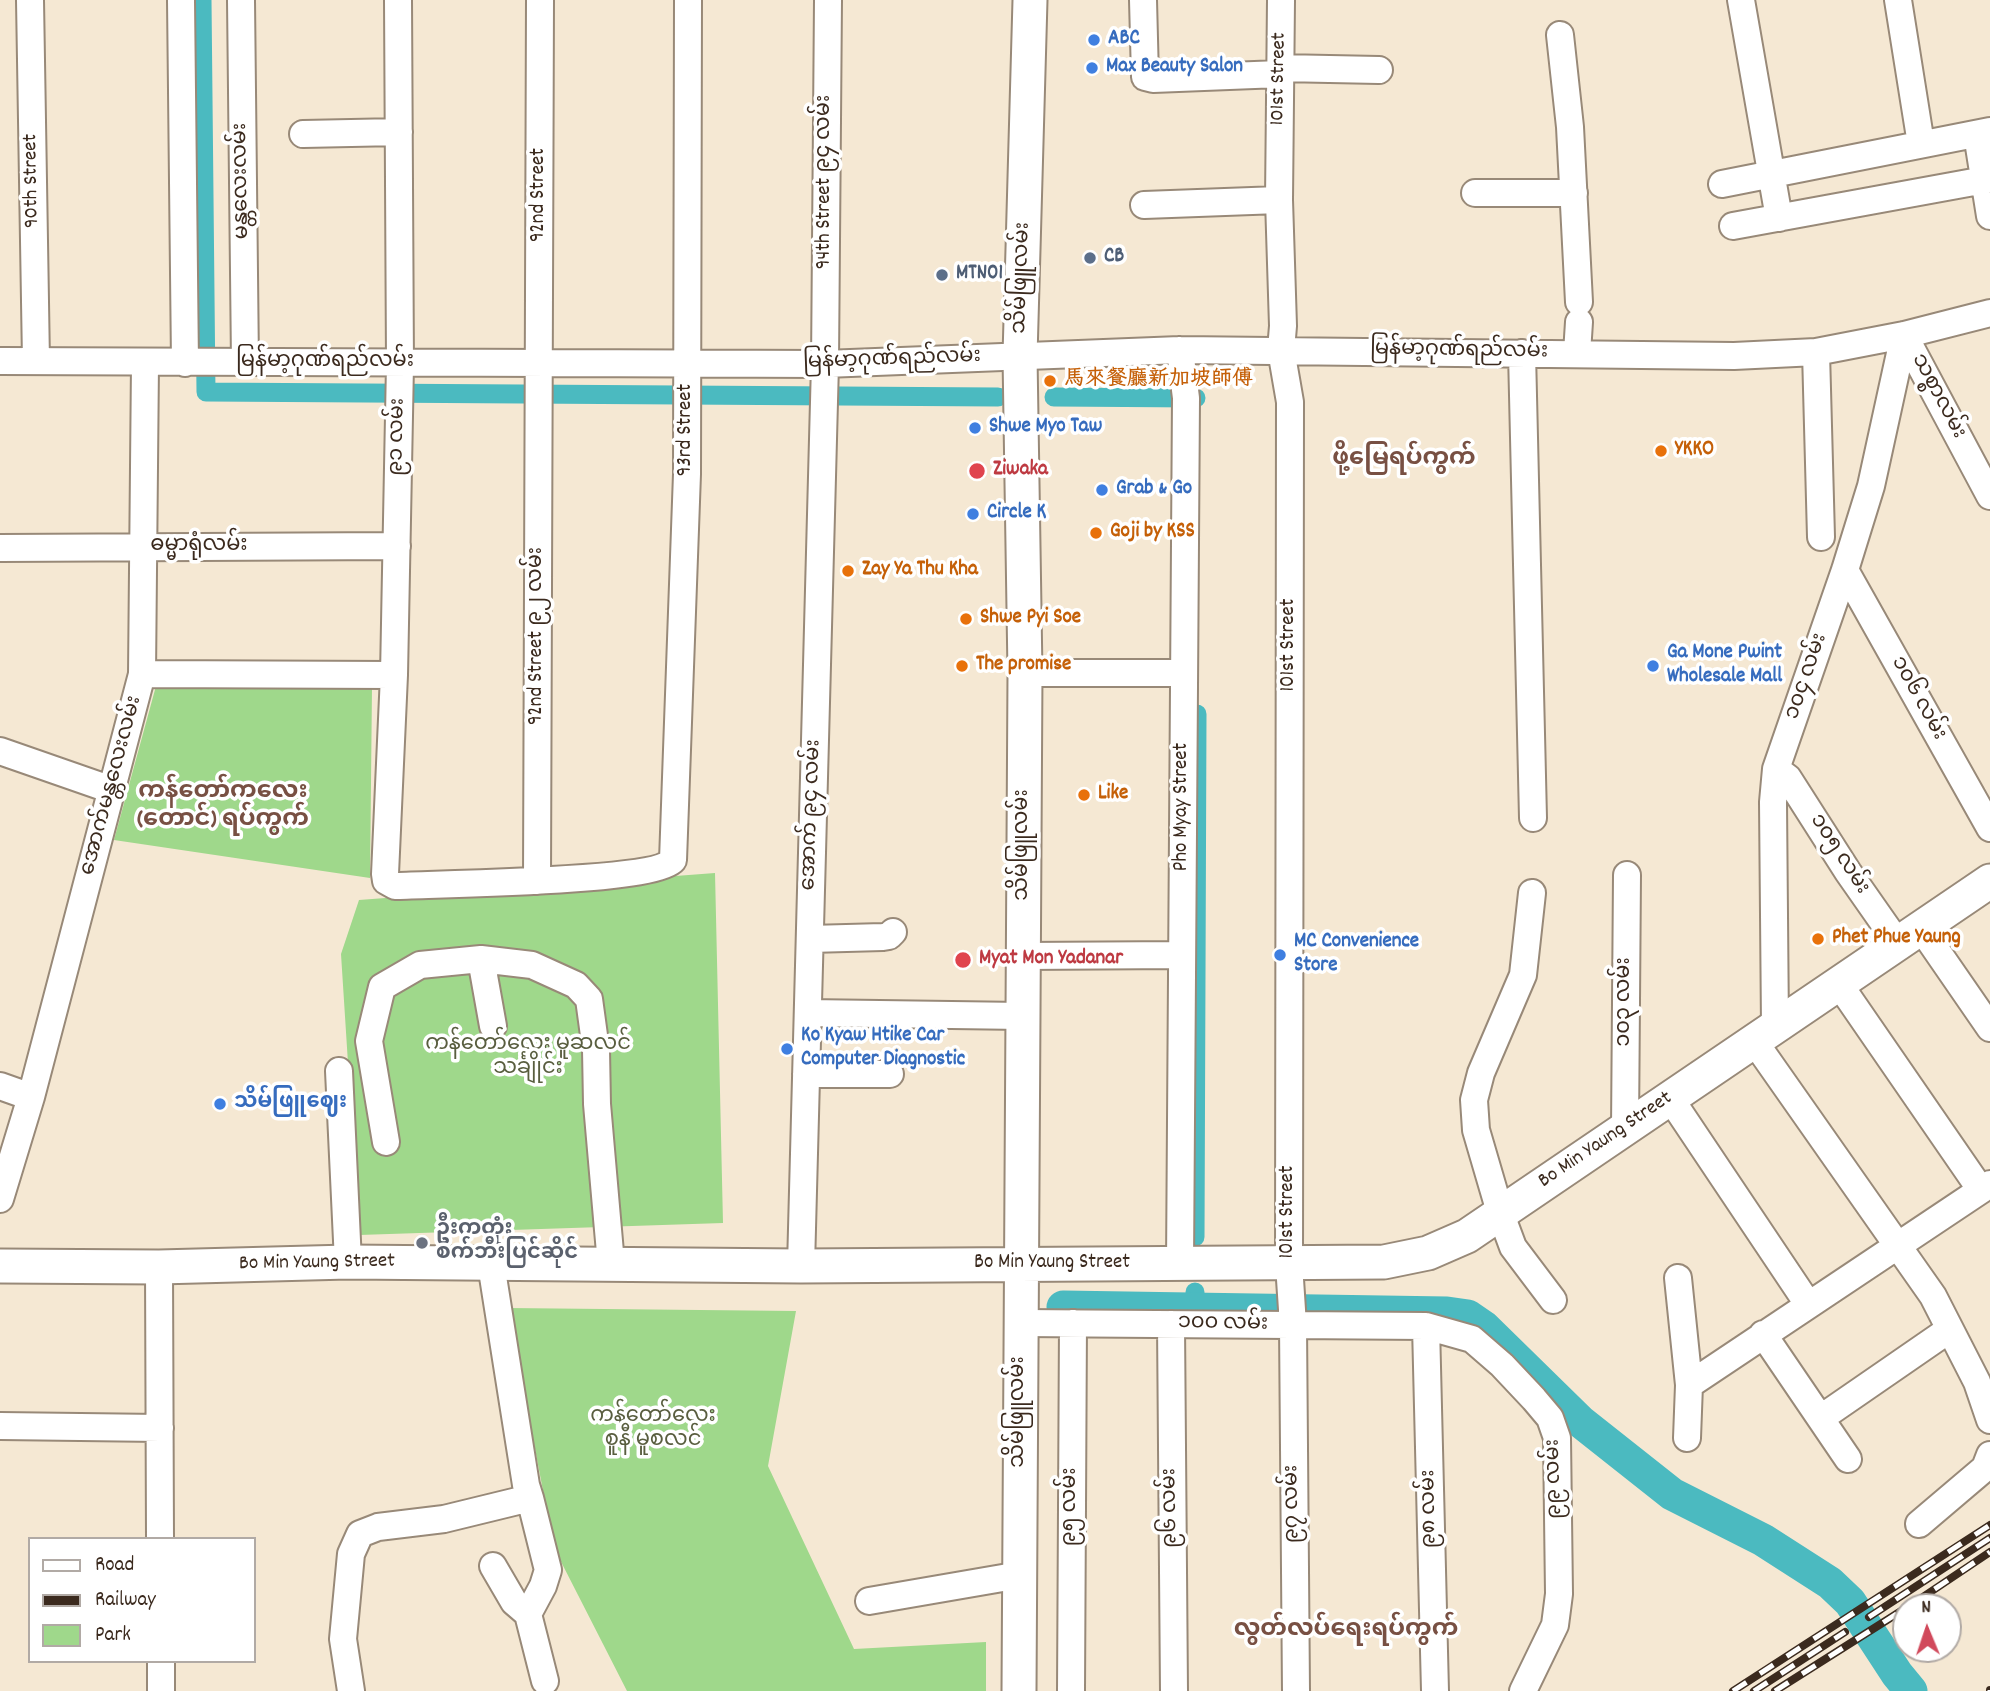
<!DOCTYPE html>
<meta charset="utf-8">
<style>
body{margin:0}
#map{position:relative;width:1990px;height:1691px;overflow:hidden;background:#f5e8d3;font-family:Dekko,sans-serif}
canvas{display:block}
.legend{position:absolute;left:28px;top:1537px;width:228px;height:126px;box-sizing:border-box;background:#fff;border:2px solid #b1aaa5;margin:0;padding:9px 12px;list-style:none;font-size:21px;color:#3b2a1e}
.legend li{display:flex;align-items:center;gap:14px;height:35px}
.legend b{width:35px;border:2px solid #b1aaa5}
.north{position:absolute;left:1892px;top:1593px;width:70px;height:70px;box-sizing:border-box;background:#fff;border:2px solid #b1aaa5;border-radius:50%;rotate:358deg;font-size:19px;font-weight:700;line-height:28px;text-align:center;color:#3b2a1e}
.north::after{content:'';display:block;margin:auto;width:24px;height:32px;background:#d1495b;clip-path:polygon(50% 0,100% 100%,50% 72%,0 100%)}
</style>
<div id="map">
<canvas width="1990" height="1691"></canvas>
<ul class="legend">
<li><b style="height:9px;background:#fff"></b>Road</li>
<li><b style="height:9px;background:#3b2a1e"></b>Railway</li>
<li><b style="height:19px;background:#9fd88b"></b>Park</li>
</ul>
<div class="north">N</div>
</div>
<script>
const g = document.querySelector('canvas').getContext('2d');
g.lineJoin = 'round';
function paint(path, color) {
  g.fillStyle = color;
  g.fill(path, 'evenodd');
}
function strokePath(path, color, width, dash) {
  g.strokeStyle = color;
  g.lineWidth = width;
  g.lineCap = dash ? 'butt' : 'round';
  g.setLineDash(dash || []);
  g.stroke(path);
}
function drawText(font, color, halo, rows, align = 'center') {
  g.font = font + ' Dekko,"LXGW WenKai TC","Noto Sans Myanmar",sans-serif';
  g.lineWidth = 7;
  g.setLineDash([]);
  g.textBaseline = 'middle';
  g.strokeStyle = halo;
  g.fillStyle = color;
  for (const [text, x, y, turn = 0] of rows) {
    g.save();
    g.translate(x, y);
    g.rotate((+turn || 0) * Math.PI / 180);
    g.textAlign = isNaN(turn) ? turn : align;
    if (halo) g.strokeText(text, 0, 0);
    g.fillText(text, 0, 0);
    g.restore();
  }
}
const green = new Path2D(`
 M 156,686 L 372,687 L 370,878 L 114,840 Z
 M 715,873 L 723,1223 L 359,1235 L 341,954 L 359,900 Z
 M 508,1308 L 796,1311 L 768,1466 L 854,1649 L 986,1642 L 986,1691 L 627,1691 L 554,1548 Z`);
const canal = new Path2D(`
 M 202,0 L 206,392 L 998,397
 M 1054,397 L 1196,398
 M 1195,1237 L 1197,714
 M 1195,1308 L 1195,1292`);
const river = new Path2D(`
 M 1063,1307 L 1447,1313 L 1468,1316 L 1484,1327 L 1581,1422 L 1672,1494 L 1763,1540 L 1830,1583 L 1850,1602 L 1897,1674 L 1911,1691`);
const minor = new Path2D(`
 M 30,0 L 36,361
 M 181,0 L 185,363
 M 241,0 L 245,363
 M 398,0 L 400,364 L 394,675 L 385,874 L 386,881 L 395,886 C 436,884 655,882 673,860 L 687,474 L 688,0
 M 1143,0 L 1145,77 L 1153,79 L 1280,74
 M 1281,0 L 1279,200 L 1283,326 L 1281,350 L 1290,402 L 1289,1264 L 1293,1325 L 1296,1691
 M 1741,0 L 1779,218
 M 1898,0 L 1921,144
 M 1560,35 L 1570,127 L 1579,302
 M 1280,68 L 1379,70
 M 303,134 L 399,132
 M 1977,134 L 1990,216
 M 1722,184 L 1990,131
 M 1475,193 L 1574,193
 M 1144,205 L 1279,200
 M 1733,226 L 1990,179
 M 1904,335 L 1990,496
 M 1816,352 L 1821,537
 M 1522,353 L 1533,818
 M 1577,353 L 1579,322
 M 0,361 L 825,364 L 1180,350 L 1734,356 L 1816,352 L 1904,335 L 1990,313
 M 0,548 L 397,546
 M 1845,570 L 1990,828
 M 1025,673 L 1184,673
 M 142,674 L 394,675
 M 0,751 L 112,790
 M 1776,769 L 1788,778 L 1848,872 L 1897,942
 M 537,881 L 540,0
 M 1532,893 L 1523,975 L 1481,1073 L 1474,1100 L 1476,1130 L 1500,1212 L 1513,1247 L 1553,1300
 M 1921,928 L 1990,1028
 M 810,939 L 883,937 L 889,936 L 893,932
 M 1023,956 L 1182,955
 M 481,959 L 493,1026
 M 1839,984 L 1981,1190
 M 808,1013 L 1023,1016
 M 1775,1027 L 1773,802 L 1776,769 L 1845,570 L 1871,486 L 1904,335
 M 1754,1041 L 1933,1296 L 1977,1382 L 1990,1420
 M 339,1071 L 348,1262
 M 806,1074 L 890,1074
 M 0,1086 L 31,1097
 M 1670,1098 L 1808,1304
 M 1625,1129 L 1627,875
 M 386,1142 L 369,1041 L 382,987 L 420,965 L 481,959 L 532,965 L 576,985 L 589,999 L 596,1050 L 597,1104 L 611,1264
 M 0,1199 L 31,1097 L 142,674 L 145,363
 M 1180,1265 L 1186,398 L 1180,350
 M 801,1266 L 825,364 L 828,0
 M 159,1267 L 160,1539
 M 1678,1278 L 1689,1385 L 1687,1438
 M 1021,1323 L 1426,1326 L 1472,1339 L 1502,1365 L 1534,1399 L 1550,1418 L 1557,1438 L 1559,1594 L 1555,1625 L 1523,1691
 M 1171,1324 L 1174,1691
 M 1426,1326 L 1435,1691
 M 1763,1334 L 1848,1459
 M 1689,1385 L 1990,1184
 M 1821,1418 L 1950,1329
 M 0,1426 L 160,1428
 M 1919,1524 L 1985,1468 L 1990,1455
 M 493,1566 L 514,1602 L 528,1614 L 545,1681
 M 869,1601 L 1020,1575
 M 528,1614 L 543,1586 L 548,1570 L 530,1498
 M 161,1661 L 161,1691
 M 351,1691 L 343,1639 L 351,1554 L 360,1534 L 378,1527 L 444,1519 L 530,1498 L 526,1485 L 491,1264
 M 1071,1691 L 1073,1323`);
const major = new Path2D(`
 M 0,1266 L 159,1267 L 348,1262 L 801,1266 L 1384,1262 L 1428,1253 L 1467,1236 L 1990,881
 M 1019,1691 L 1025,673 L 1020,356 L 1030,0`);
const rail = new Path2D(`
 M 1908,1607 L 1990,1552
 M 1869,1617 L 1990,1538
 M 1733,1691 L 1990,1525
 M 1754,1691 L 1845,1632
 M 1775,1691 L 1906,1608
 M 1990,1691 L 1990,1690`);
const markers = [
 [1094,40,7,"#3f7fe0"],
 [1092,68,7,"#3f7fe0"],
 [1090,258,7,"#5c6f8a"],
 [942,275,7,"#5c6f8a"],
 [1050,381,7,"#e8710a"],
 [975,428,7,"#3f7fe0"],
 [1661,451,7,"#e8710a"],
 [977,471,9,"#e0444e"],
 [1102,490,7,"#3f7fe0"],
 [973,514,7,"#3f7fe0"],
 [1096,533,7,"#e8710a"],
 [848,571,7,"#e8710a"],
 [966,619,7,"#e8710a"],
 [962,666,7,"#e8710a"],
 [1653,666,7,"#3f7fe0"],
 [1084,795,7,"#e8710a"],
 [1818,939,7,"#e8710a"],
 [1280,955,7,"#3f7fe0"],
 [963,960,9,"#e0444e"],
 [787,1049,7,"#3f7fe0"],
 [220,1104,7,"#3f7fe0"],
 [422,1243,7,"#6b7280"]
];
const shopNames = [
 ["ABC",1108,40],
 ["Max Beauty Salon",1106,68],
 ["Shwe Myo Taw",989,428],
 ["Grab & Go",1116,490],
 ["Circle K",987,514],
 ["Ga Mone Pwint",1667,654],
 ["Wholesale Mall",1667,678],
 ["MC Convenience",1294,943],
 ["Store",1294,967],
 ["Ko Kyaw Htike Car",801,1037],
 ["Computer Diagnostic",801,1061],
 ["သိမ်ဖြူဈေး",234,1104]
];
const streetNames = [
 ["101st Street",1280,79,-89],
 ["90th Street",33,181,-91],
 ["မန္တလေးလမ်း",243,181,-91],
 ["94th Street ၉၄ လမ်း",826,182,-90],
 ["92nd Street",540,195,-90],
 ["သိမ်ဖြူလမ်း",1023,278,-88],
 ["မြန်မာ့ဂုဏ်ရည်လမ်း",1459,352,1],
 ["မြန်မာ့ဂုဏ်ရည်လမ်း",892,361,-2],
 ["မြန်မာ့ဂုဏ်ရည်လမ်း",325,363],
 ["သစ္စာလမ်း",1937,397,62],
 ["93rd Street",687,430,-90],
 ["၉၁ လမ်း",399,437,-89],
 ["ဓမ္မာရုံလမ်း",199,547],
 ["92nd Street ၉၂ လမ်း",538,636,-90],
 ["101st Street",1290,645,-90],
 ["၁၀၄ လမ်း",1808,677,-71],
 ["၁၀၆ လမ်း",1917,699,61],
 ["အောက်မန္တလေးလမ်း",113,786,-75],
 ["Pho Myay Street",1183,807,-90],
 ["အောက် ၉၄ လမ်း",813,815,-88],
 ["သိမ်ဖြူလမ်း",1024,845,-90],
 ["၁၀၅ လမ်း",1838,855,57],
 ["၁၀၃ လမ်း",1626,1002,-90],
 ["Bo Min Yaung Street",1606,1141,-34],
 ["101st Street",1289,1212,-90],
 ["Bo Min Yaung Street",317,1264,-1],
 ["Bo Min Yaung Street",1052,1264],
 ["၁၀၀ လမ်း",1223,1325,1],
 ["သိမ်ဖြူလမ်း",1020,1412,-90],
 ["၉၉ လမ်း",1556,1479,-92],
 ["၉၇ လမ်း",1294,1504,-91],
 ["၉၅ လမ်း",1072,1507,-90],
 ["၉၆ လမ်း",1172,1508,-91],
 ["၉၈ လမ်း",1431,1509,-91]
];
const serviceNames = [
 ["CB",1104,258],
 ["MTN01",956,275]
];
const foodNames = [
 ["馬來餐廳新加坡師傅",1064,381],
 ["YKKO",1675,451],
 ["Goji by KSS",1110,533],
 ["Zay Ya Thu Kha",862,571],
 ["Shwe Pyi Soe",980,619],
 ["The promise",976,666],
 ["Like",1098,795],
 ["Phet Phue Yaung",1832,939]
];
const healthNames = [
 ["Ziwaka",993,471],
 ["Myat Mon Yadanar",979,960]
];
const parkNames = [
 ["ကန်တော်လေး မူဆလင်",528,1046],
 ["သင်္ချိုင်း",528,1070],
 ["ကန်တော်လေး",653,1418],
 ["စူနီ မူစလင်",653,1442]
];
const worshipNames = [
 ["ဦးကတုံး",436,1231],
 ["စက်ဘီးပြင်ဆိုင်",436,1255]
];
const quarterNames = [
 ["ဖို့မြေရပ်ကွက်",1404,461],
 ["ကန်တော်ကလေး",223,794],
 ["(တောင်) ရပ်ကွက်",223,822],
 ["လွတ်လပ်ရေးရပ်ကွက်",1346,1632]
];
paint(green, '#9fd88b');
strokePath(canal, '#4bbac0', 19);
strokePath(river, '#4bbac0', 33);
strokePath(minor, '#988978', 30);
strokePath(major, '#988978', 37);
strokePath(minor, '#fff', 26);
strokePath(major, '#fff', 33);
strokePath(rail, '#3b2a1e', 8);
strokePath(rail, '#fff', 5, [16]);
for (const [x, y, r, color] of markers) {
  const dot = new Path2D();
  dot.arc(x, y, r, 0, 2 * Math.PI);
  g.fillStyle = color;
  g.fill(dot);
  strokePath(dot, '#fff', 2.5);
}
drawText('bold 21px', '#366cbe', '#fff', shopNames, 'left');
drawText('21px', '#3b2a1e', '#fff', streetNames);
drawText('bold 21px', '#4e5e75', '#fff', serviceNames, 'left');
drawText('bold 21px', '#c56008', '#fff', foodNames, 'left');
drawText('bold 21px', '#be3a42', '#fff', healthNames, 'left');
drawText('21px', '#595e3f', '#fff', parkNames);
drawText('bold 21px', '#5b616d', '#fff', worshipNames, 'left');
drawText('bold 24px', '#785043', '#fff', quarterNames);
</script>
